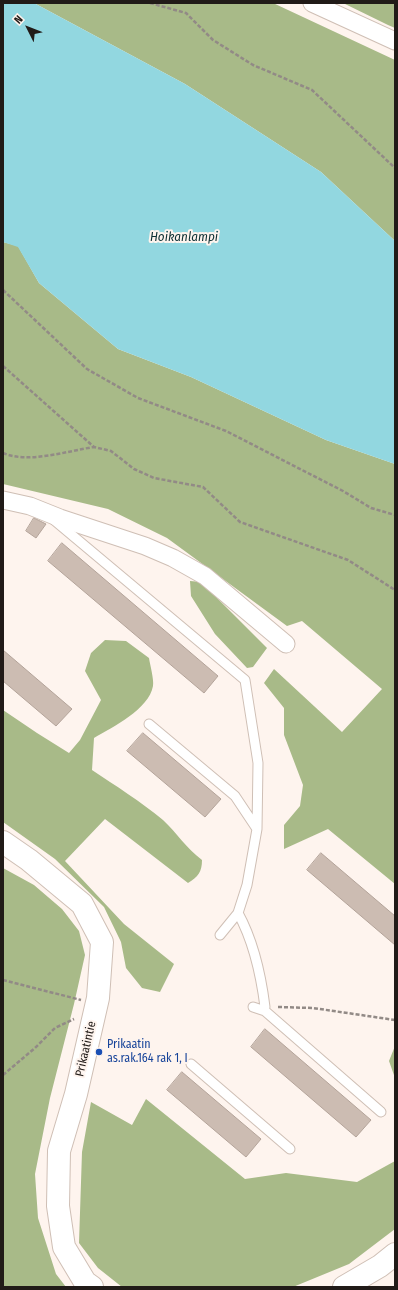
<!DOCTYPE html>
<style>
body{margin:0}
#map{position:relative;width:398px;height:1290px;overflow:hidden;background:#fef4ee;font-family:"Fira Sans Condensed",sans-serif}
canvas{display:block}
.frame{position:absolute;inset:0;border:4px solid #211b18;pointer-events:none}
.north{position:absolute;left:8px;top:8px;width:40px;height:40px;-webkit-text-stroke:3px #fef4ee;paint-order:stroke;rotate:312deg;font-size:11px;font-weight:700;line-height:16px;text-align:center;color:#211b18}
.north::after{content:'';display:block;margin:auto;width:14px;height:18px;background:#211b18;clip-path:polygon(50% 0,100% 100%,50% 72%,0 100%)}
</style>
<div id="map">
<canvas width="398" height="1290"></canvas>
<div class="frame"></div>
<div class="north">N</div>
</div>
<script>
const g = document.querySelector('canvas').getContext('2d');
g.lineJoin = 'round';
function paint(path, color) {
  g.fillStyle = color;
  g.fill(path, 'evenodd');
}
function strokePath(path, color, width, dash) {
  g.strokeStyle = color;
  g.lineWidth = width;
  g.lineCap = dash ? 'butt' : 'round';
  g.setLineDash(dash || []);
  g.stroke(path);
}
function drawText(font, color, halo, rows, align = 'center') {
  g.font = font + ' "Fira Sans Condensed",sans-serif';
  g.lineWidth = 4;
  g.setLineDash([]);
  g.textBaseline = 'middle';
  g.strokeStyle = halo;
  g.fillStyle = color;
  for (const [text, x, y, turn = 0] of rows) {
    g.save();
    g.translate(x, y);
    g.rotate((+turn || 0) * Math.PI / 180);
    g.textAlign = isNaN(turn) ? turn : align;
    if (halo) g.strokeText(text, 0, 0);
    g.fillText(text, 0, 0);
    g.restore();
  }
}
const forest = new Path2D(`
 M 34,3 L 273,3 L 395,60 L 395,241 L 321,172 L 185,84 Z
 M 343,3 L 395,3 L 395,28 L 388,25 Z
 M 3,242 L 18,246 L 39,283 L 118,349 L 191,377 L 326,440 L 395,464 L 395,884 L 328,829 L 284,849 L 284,825 L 300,806 L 303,785 L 284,735 L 284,708 L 264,683 L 274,669 L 342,732 L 382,689 L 302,621 L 287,626 L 167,538 L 108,509 L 3,484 Z
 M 190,581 L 201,582 L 267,648 L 253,667 L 247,668 L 215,634 L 191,596 Z
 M 105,640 L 126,641 L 149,658 C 150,665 154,679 153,686 C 149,709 113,727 94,738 L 92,770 C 116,786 140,801 163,820 C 177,833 186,848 202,860 C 202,872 198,877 188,883 L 105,819 L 65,861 L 124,924 L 174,964 L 160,992 L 142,988 L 126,968 L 121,942 L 104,907 L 55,859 L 3,822 L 3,710 L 37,733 L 69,753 L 80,740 L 101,700 L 85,671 L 91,653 Z
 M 3,868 L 34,885 L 62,909 L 79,931 L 85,955 L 74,1004 L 50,1098 L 35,1174 L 38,1218 L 56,1274 L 66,1287 L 3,1287 Z
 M 395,1046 L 395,1078 L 389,1061 Z
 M 146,1099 L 245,1179 L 286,1173 L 357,1182 L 395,1161 L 395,1229 L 349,1264 L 293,1287 L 122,1287 L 98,1268 L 79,1243 L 82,1152 L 91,1102 L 132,1125 Z`);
const water = new Path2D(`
 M 3,3 L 34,3 L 185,84 L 321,172 L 395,241 L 395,464 L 326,440 L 191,377 L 118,349 L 39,283 L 18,247 L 3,242 Z`);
const building = new Path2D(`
 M 34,518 L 46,524 L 36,538 L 26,531 Z
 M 62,543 L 218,676 L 204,693 L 48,561 Z
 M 3,650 L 72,709 L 56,726 L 3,681 Z
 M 143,733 L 221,799 L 205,817 L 127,751 Z
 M 321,853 L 395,916 L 395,945 L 307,870 Z
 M 265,1029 L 371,1120 L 356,1137 L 251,1047 Z
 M 182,1072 L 261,1139 L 246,1157 L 167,1090 Z`);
const path = new Path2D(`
 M 150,3 L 186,13 L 213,40 L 253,65 L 312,90 L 395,168
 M 3,290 L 87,369 L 138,398 L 226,431 L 343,491 L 371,508 L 395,515
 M 3,366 L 94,447 L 111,451 L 134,469 L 154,478 L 203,487 L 240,522 L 348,560 L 395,590
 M 3,453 C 28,464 67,451 94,447
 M 3,980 L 81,1000
 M 278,1007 L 313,1008 L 395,1020
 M 3,1075 L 35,1048 L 55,1028 L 74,1019`);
const service = new Path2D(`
 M 54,520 L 245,680 L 258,763 L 257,829 L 247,885 L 238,913 L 220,935
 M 149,724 L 235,796 L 257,829
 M 238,913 C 254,942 261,975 265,1007
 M 253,1007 L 265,1011 L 381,1112
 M 191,1064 L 290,1149`);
const minor = new Path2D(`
 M 312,3 L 395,41
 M 3,500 L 30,506 L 60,518 L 145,546 L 173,558 L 205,576 L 286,644`);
const tertiary = new Path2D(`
 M 3,842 L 29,860 L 82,904 L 102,942 L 98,998 L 76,1094 L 59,1151 L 58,1206 L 64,1247 L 85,1282 L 92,1287
 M 344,1287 L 380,1266 L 395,1254`);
const markers = [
 [99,1052,4,"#1a4fb4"]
];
const transitNames = [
 ["Prikaatin",107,1045],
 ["as.rak.164 rak 1, I",107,1059]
];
const streetNames = [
 ["Prikaatintie",86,1049,-77]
];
const waterNames = [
 ["Hoikanlampi",184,237]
];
paint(forest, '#a8ba88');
paint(water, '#92d7e0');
paint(building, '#ccbcb2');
strokePath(building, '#b3a399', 1);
strokePath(service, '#cfbfb5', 11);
strokePath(minor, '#cfbfb5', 19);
strokePath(tertiary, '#cfbfb5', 24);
strokePath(path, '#928a86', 2.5, [4, 2]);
strokePath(service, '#fff', 9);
strokePath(minor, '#fff', 17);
strokePath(tertiary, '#fff', 22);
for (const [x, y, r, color] of markers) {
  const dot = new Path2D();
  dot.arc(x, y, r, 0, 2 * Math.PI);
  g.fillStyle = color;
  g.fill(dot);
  strokePath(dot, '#fef4ee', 1.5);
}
drawText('12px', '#164399', '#fef4ee', transitNames, 'left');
drawText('12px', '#211b18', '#fef4ee', streetNames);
drawText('italic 13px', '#0d3034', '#fef4ee', waterNames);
</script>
